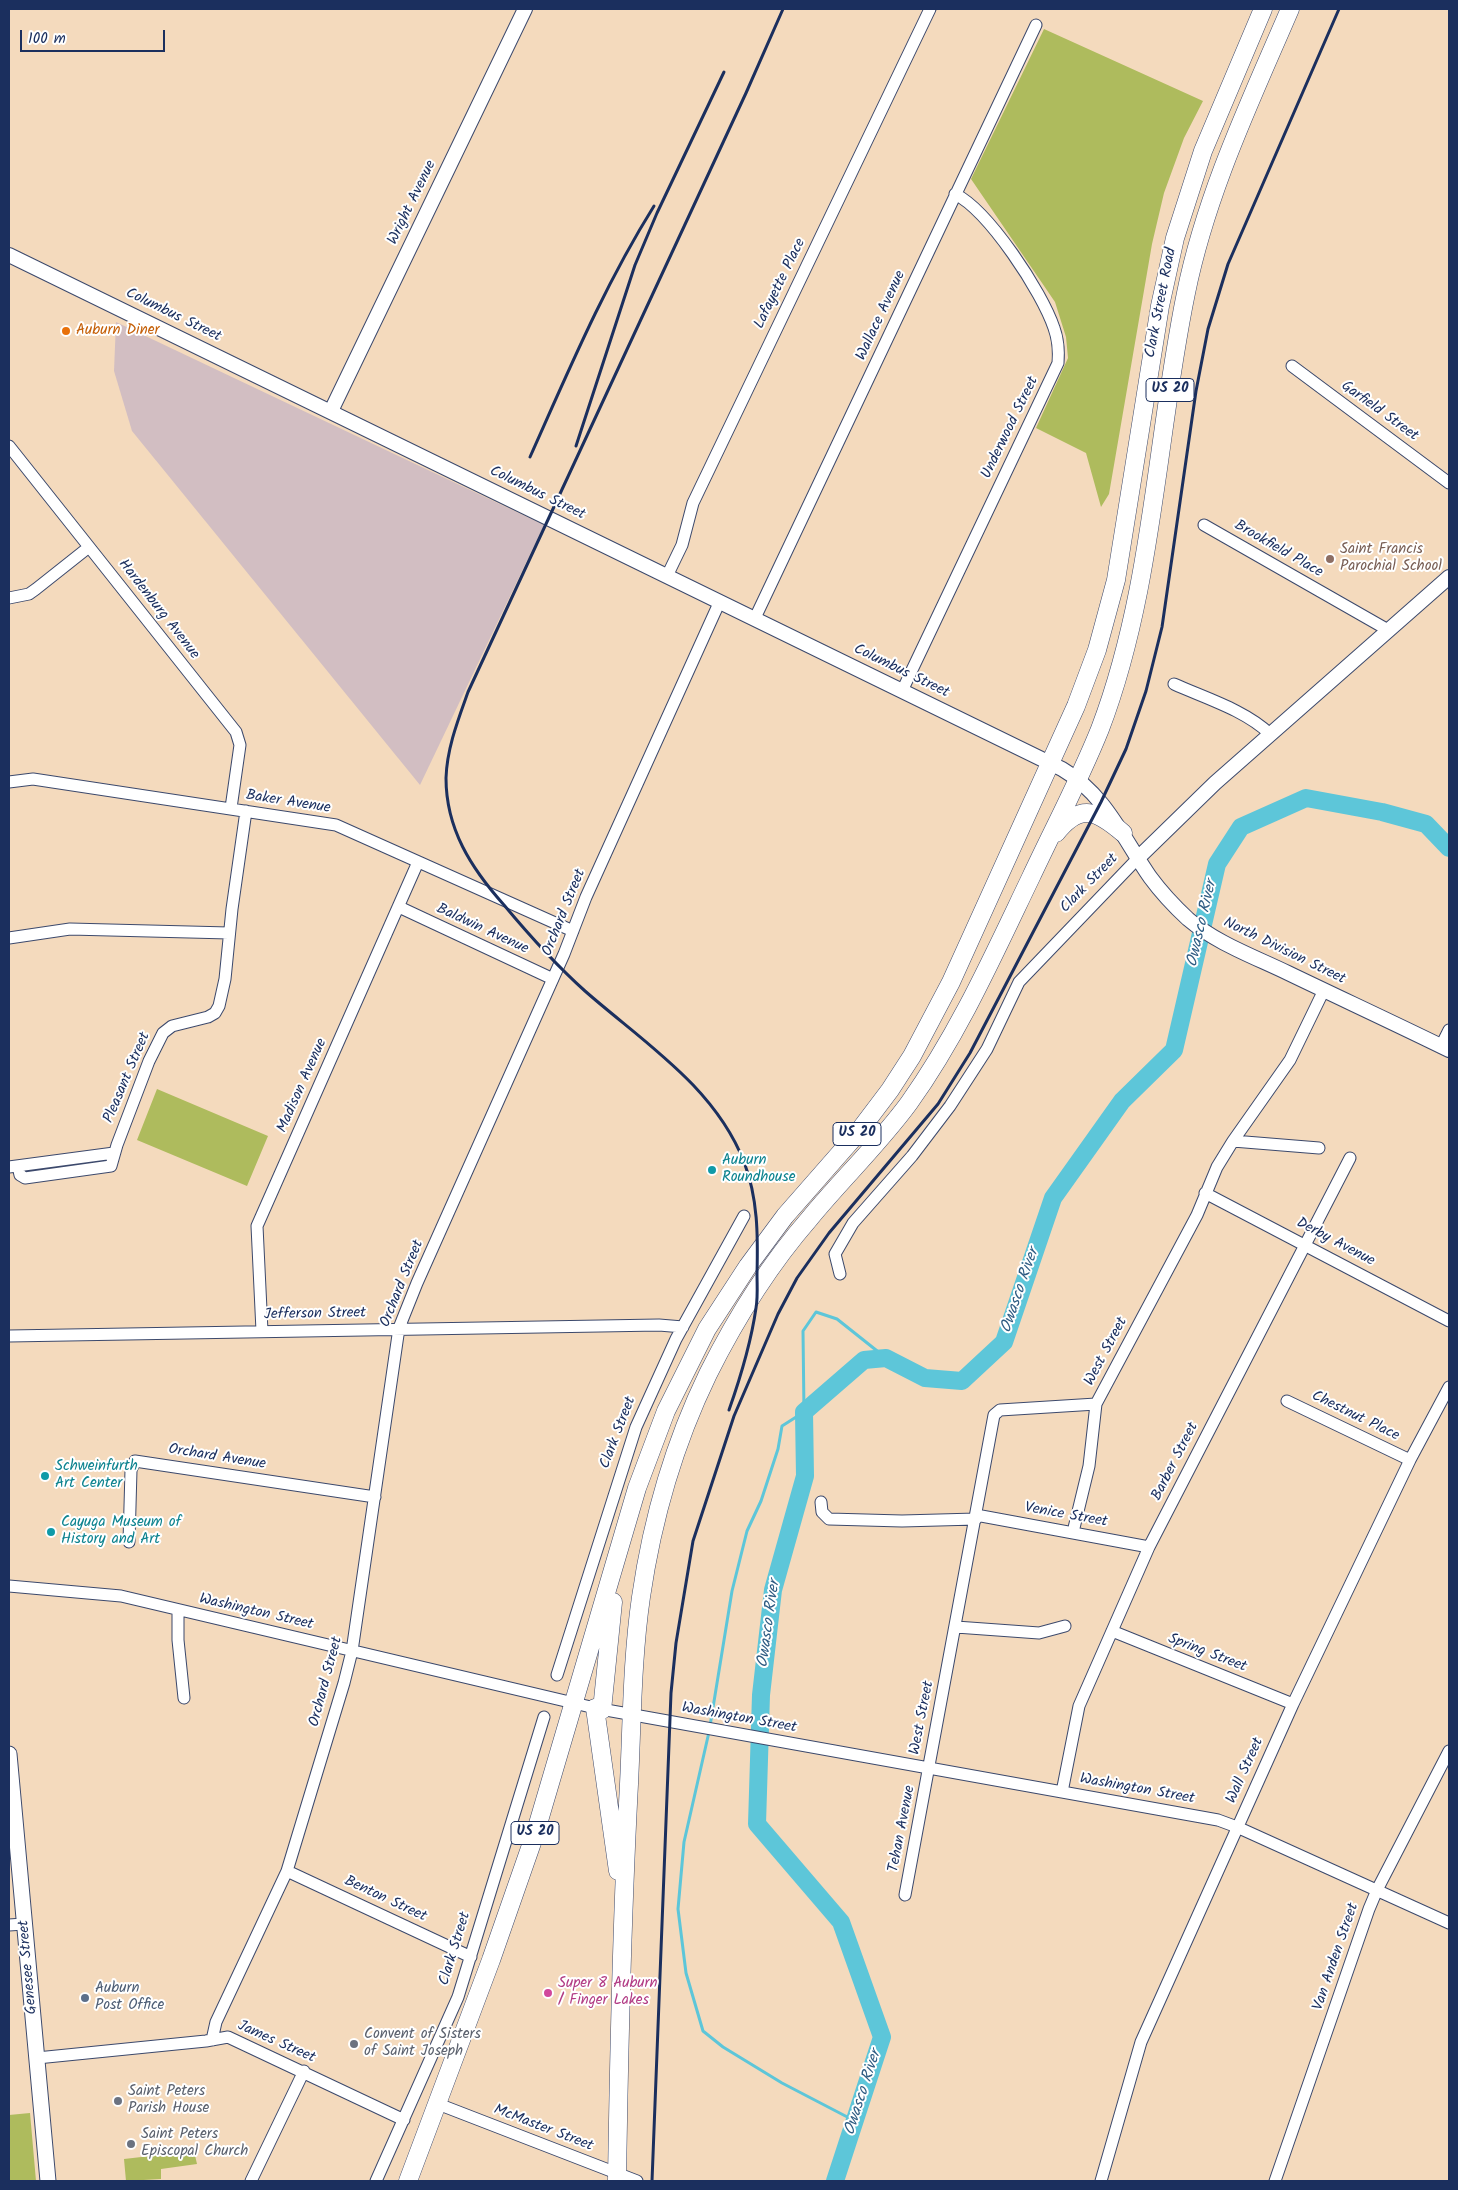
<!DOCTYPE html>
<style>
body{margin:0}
#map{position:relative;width:1458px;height:2190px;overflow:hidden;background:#f4dabd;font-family:Kalam,sans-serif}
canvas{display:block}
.frame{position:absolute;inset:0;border:10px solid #1b2f5e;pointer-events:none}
.scale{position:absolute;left:20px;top:30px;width:145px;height:22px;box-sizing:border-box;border:2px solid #1b2f5e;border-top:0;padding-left:6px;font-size:15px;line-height:18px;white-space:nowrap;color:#1b2f5e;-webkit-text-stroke:4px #fff;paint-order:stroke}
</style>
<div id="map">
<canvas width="1458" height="2190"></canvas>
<div class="frame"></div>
<div class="scale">100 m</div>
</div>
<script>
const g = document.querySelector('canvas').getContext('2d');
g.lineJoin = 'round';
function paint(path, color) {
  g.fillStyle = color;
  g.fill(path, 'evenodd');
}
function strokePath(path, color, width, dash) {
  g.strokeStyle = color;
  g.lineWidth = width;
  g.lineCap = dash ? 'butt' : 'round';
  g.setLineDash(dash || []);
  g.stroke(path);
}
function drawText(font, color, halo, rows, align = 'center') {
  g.font = font + ' Kalam,sans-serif';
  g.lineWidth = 4;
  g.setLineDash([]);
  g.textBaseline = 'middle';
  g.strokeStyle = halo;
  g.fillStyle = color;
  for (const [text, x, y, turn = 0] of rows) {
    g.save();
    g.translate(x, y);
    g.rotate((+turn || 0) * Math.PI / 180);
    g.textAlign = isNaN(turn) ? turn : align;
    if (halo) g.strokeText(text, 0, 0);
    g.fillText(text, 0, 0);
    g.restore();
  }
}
const industrial = new Path2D(`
 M 116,322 L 544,525 L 420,785 L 132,431 L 114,371 Z`);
const green = new Path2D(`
 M 1044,29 L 1203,101 L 1184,138 L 1164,193 L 1152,244 L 1109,494 L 1101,507 L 1086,453 L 1036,428 L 1068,358 L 1066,337 L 1055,302 L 971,179 Z
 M 157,1089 L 268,1136 L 247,1186 L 137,1140 Z
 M 30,2113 L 36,2181 L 9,2181 L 9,2115 Z
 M 194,2151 L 197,2164 L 161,2169 L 161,2179 L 126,2181 L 124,2159 Z`);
const stream = new Path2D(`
 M 710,1726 L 732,1591 L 747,1531 L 761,1501 L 778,1449 L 782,1426 L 804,1412 L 803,1331 L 816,1312 L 837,1319 L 886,1358
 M 709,1732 L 684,1842 L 678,1909 L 686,1973 L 703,2031 L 723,2047 L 782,2083 L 855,2121`);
const river = new Path2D(`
 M 835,2181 L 882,2037 L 841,1922 L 757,1824 L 761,1695 L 773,1590 L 805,1476 L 804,1412 L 864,1360 L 886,1358 L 925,1378 L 962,1381 L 1004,1342 L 1053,1198 L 1122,1101 L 1174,1050 L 1217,864 L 1241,827 L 1306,798 L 1382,812 L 1426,824 L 1449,848`);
const minor = new Path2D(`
 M 1292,366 L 1449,483
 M 9,446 L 236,732 L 240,745 L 231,808
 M 1204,525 L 1388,630
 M 667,576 L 682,545 L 693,503 L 930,9
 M 9,598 L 29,594 L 36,589 L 89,547
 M 755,618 L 1036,25
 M 1174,684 C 1205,698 1245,710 1270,734
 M 902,691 L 1058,363 C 1059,351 1058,339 1054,328 C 1042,292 989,211 955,194
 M 9,782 L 33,779 L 336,825 L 573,931
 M 399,907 L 553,979
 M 9,938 L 70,929 L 229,933
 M 1441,1046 L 1449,1030
 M 1233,1141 L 1319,1148
 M 18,1166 L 20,1175 L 25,1178 L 111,1166 L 117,1145 L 149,1061 L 163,1033 L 172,1026 L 208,1017 L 215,1013 L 219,1006 L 225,979 L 232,909 L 246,811
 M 9,1167 L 114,1153
 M 1205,1193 L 1449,1321
 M 840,1274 L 835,1254 L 853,1223 L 912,1156 L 950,1106 L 987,1049 L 1019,982 L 1139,857
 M 262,1331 L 257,1226 L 418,862
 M 9,1336 L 659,1325 L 683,1327
 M 1287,1401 L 1410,1460
 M 821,1502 L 822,1512 L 829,1519 L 902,1521 L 976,1519
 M 976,1515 L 1149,1547
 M 1073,1532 L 1089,1466 L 1096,1404
 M 129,1542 L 131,1470 L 135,1461 L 375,1497
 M 9,1586 L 121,1596 L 595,1708 L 1218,1820 L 1237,1827 L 1449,1923
 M 178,1610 L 178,1640 L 184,1698
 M 956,1627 L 1039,1633 L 1065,1626
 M 1112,1631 L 1293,1704
 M 557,1675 L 636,1427 L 676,1339 L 744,1216
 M 1062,1792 L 1079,1706 L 1149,1547 L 1350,1158
 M 287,1871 L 471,1957
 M 905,1895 L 994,1415 L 1000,1410 L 1096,1404 L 1197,1215 L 1217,1167 L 1233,1141 L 1290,1060 L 1324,990
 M 9,1925 L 24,1924
 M 212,2040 L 216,2022 L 287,1871 L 344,1683 L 352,1651 L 399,1328 L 417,1283 L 564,954 L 586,897 L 720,601
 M 37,2058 L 206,2041 L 228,2037 L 404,2120
 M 438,2104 L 637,2181
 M 251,2181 L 304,2071
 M 376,2181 L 458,1997 L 544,1717
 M 1101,2181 L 1141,2042 L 1293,1704 L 1410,1460 L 1449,1387
 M 1275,2181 L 1369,1909 L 1377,1890 L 1449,1751`);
const tertiary = new Path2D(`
 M 9,255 L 1062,769 C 1105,794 1123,838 1150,877 C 1161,892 1174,906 1188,919 C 1216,943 1255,957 1288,973 C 1342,999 1396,1024 1449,1050
 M 331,411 L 525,9
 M 1139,857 L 1215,783 L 1449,577`);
const secondary = new Path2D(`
 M 9,1754 L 48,2181`);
const trunk = new Path2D(`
 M 1056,833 C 1081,802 1097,811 1123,833
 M 595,1708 L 618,1871
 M 602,1710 L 613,1602
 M 408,2181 L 491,1960 L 535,1834 L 637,1488 L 666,1411 L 707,1329 L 748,1266 L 785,1216 L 856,1135 L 890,1090 L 912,1056 L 951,982 L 1076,706 L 1097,650 L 1116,580 L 1160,306 L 1175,238 L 1203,151 L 1263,9
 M 617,2181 C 619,2049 622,1916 629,1784 C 632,1722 632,1659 641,1597 C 652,1521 674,1444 708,1374 C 736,1318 769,1265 810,1218 C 842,1179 879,1144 909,1103 C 959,1033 994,954 1031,877 C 1054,828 1080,779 1100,729 C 1153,590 1156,438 1186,293 C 1206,194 1250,102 1290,9`);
const rail = new Path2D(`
 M 576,446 L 635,265 L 657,213 L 724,72
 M 530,457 C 568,372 604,286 654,206
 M 729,1410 C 741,1376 751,1343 756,1308 C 758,1297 757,1285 757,1274 C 758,1236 758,1198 744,1162 C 715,1087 643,1042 585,991 C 556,965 529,935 504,905 C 471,868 446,829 446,778 C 447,748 458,720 468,692 L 746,93 L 783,9
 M 652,2181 L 671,1693 L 676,1643 L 693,1541 L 734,1416 L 778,1314 L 797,1278 L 829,1233 L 938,1104 L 970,1053 L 1101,802 L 1126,749 L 1146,691 L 1162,627 L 1196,391 L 1208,329 L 1228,264 L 1339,9`);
const markers = [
 [66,331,5,"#e8710a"],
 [1330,559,5,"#8d6e63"],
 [712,1170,5,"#0f9aa8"],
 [45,1476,5,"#0f9aa8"],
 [51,1532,5,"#0f9aa8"],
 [548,1993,5,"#d1479c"],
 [85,1998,5,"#5c6f8a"],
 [354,2044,5,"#6b7280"],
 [118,2101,5,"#6b7280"],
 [131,2144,5,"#6b7280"]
];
const shields = [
 [1170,390,48],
 [857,1134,48],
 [535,1833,48]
];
const shieldNames = [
 ["US 20",1170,390],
 ["US 20",857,1134],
 ["US 20",535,1833]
];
const streetNames = [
 ["Wright Avenue",413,203,-64],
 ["Lafayette Place",781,284,-64],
 ["Clark Street Road",1162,303,-79],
 ["Columbus Street",173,316,26],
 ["Wallace Avenue",882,316,-65],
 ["Garfield Street",1379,412,36],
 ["Underwood Street",1011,428,-64],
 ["Columbus Street",537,494,26],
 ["Brookfield Place",1278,550,30],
 ["Hardenburg Avenue",158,610,52],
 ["Columbus Street",901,672,26],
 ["Baker Avenue",288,803,9],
 ["Clark Street",1090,884,-46],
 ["Orchard Street",565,913,-68],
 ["Baldwin Avenue",482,930,25],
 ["North Division Street",1284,952,26],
 ["Pleasant Street",128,1078,-67],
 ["Madison Avenue",303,1086,-66],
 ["Derby Avenue",1335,1243,28],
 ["Orchard Street",403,1284,-68],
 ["Jefferson Street",315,1315,-1],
 ["West Street",1107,1352,-62],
 ["Chestnut Place",1355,1417,26],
 ["Clark Street",619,1433,-69],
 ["Orchard Avenue",217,1458,9],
 ["Barber Street",1176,1462,-63],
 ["Venice Street",1066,1516,10],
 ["Washington Street",256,1613,13],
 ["Spring Street",1207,1654,21],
 ["Orchard Street",327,1682,-75],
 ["West Street",923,1718,-79],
 ["Washington Street",739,1719,10],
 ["Wall Street",1246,1771,-66],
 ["Washington Street",1137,1790,10],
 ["Tehan Avenue",903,1829,-79],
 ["Benton Street",385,1900,25],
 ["Clark Street",456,1949,-73],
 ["Van Anden Street",1337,1957,-71],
 ["Genesee Street",29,1967,-95],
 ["James Street",276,2043,24],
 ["McMaster Street",543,2129,21]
];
const foodNames = [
 ["Auburn Diner",76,331]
];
const educationNames = [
 ["Saint Francis",1340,550],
 ["Parochial School",1340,567]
];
const cultureNames = [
 ["Auburn",722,1161],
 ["Roundhouse",722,1178],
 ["Schweinfurth",55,1467],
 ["Art Center",55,1484],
 ["Cayuga Museum of",61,1523],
 ["History and Art",61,1540]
];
const hotelNames = [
 ["Super 8 Auburn",558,1984],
 ["/ Finger Lakes",558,2001]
];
const serviceNames = [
 ["Auburn",95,1989],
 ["Post Office",95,2006]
];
const worshipNames = [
 ["Convent of Sisters",364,2035],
 ["of Saint Joseph",364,2052],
 ["Saint Peters",128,2092],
 ["Parish House",128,2109],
 ["Saint Peters",141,2135],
 ["Episcopal Church",141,2152]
];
const waterNames = [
 ["Owasco River",1203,924,-77],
 ["Owasco River",1021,1291,-71],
 ["Owasco River",770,1624,-82],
 ["Owasco River",864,2093,-72]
];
paint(industrial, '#d2bec2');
paint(green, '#aebb5d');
strokePath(stream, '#5dc6d9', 3);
strokePath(river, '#5dc6d9', 18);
strokePath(minor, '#3c496c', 13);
strokePath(tertiary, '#3c496c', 16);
strokePath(secondary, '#3c496c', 17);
strokePath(trunk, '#3c496c', 19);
strokePath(minor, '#fff', 11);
strokePath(tertiary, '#fff', 14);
strokePath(secondary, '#fff', 15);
strokePath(trunk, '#fff', 18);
strokePath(rail, '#1b2f5e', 3);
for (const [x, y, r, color] of markers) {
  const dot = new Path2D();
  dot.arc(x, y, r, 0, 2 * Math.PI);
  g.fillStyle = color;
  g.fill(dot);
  strokePath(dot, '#fff', 2);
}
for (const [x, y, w] of shields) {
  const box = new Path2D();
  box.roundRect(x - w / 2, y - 11.5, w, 23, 4);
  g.fillStyle = '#fff';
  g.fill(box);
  strokePath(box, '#1b2f5e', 1);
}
drawText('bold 14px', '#1b2f5e', null, shieldNames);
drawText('15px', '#1b2f5e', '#fff', streetNames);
drawText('15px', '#c56008', '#fff', foodNames, 'left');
drawText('15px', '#785e54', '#fff', educationNames, 'left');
drawText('15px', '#0d838f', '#fff', cultureNames, 'left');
drawText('15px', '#b23c85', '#fff', hotelNames, 'left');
drawText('15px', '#4e5e75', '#fff', serviceNames, 'left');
drawText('15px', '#5b616d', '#fff', worshipNames, 'left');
drawText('italic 16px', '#2f5c83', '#fff', waterNames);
</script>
